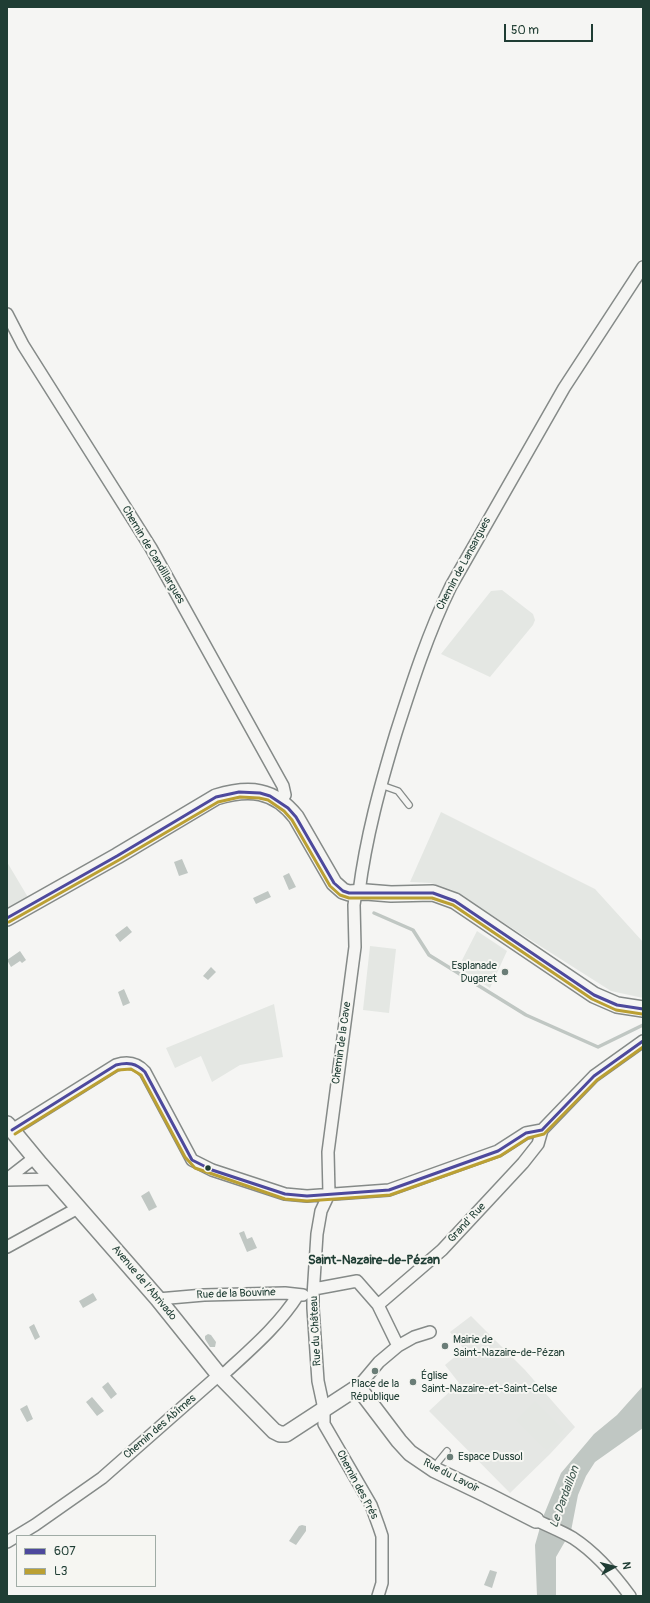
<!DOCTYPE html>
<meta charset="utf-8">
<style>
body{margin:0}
#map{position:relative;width:650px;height:1603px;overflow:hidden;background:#f5f5f3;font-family:Pangolin,sans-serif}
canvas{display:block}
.frame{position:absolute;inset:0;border:8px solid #1f3d34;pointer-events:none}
.legend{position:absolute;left:16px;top:1535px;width:140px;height:52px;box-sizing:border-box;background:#f6f6f2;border:1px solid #a0aca6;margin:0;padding:5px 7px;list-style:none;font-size:12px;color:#1f3d34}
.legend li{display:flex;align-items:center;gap:8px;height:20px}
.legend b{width:20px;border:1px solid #a0aca6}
.north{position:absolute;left:594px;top:1547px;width:40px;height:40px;-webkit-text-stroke:3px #f6f6f2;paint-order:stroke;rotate:83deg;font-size:11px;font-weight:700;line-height:16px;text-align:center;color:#1f3d34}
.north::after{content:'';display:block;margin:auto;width:14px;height:18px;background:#1f3d34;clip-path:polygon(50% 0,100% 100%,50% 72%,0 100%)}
.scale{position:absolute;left:504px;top:24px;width:89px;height:18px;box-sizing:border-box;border:2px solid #1f3d34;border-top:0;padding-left:5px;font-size:12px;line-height:14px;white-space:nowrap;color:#1f3d34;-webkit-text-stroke:3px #f6f6f2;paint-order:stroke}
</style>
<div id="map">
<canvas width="650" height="1603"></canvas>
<div class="frame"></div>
<ul class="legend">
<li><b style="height:5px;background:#4d499d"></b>607</li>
<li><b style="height:5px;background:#bba033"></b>L3</li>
</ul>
<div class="north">N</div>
<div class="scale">50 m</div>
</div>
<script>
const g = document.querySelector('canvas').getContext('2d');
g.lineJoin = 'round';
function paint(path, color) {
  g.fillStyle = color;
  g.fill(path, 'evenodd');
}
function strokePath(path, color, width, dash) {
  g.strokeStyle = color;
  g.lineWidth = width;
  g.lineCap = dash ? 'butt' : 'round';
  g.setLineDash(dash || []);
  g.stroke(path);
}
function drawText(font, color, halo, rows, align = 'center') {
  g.font = font + ' Pangolin,sans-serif';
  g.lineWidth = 4;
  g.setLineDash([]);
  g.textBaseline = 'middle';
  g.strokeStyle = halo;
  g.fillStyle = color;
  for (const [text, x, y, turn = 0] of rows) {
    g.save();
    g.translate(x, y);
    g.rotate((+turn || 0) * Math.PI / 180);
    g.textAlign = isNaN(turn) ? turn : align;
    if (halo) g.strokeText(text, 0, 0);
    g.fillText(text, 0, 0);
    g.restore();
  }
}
const built = new Path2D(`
 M 471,1316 L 525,1370 L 575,1427 L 550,1454 L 510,1493 L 429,1411 L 459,1383 L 445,1365 L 464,1349 L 450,1332 Z`);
const green = new Path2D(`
 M 502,590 L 533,614 L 535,620 L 533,625 L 490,677 L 441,654 L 491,591 Z
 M 441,812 L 595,889 L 643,942 L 643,998 L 611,991 L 452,890 L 431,883 L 410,882 Z
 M 7,862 L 29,899 L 7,911 Z
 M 477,931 L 507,951 L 490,988 L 458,968 Z
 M 370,946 L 396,949 L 389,1013 L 363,1010 Z
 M 274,1004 L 283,1057 L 240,1065 L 212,1082 L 201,1056 L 175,1068 L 166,1048 Z
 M 535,1401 L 565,1431 L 547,1450 L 516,1420 Z`);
const water = new Path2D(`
 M 182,859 L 188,873 L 179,876 L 174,862 Z
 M 289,873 L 296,887 L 289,890 L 283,876 Z
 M 268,891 L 271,897 L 256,904 L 253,898 Z
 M 127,926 L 132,932 L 120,942 L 115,935 Z
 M 20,951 L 26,960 L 22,963 L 20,961 L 11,967 L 7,960 Z
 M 211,967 L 216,972 L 208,980 L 203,976 Z
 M 124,989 L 130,1003 L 123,1006 L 118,992 Z
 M 149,1191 L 157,1207 L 149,1211 L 141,1196 Z
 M 244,1231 L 247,1239 L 252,1237 L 257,1248 L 247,1252 L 239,1233 Z
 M 93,1293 L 97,1300 L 83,1308 L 79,1301 Z
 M 34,1324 L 40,1337 L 35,1340 L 29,1327 Z
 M 208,1334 L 211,1335 L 216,1342 L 215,1347 L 210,1347 L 205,1339 L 205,1336 Z
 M 108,1382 L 117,1394 L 111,1399 L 102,1387 Z
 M 643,1386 L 643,1428 L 595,1462 L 586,1476 L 578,1495 L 571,1531 L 556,1557 L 556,1596 L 537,1596 L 535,1545 L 543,1517 L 561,1473 L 594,1434 L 617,1415 Z
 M 92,1397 L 104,1411 L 97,1416 L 86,1402 Z
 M 27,1405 L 33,1419 L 27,1422 L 20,1409 Z
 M 302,1525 L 306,1526 L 306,1531 L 296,1545 L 289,1541 L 299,1526 Z
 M 490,1570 L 497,1572 L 492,1588 L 484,1585 Z`);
const stream = new Path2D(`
 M 374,913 L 413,930 L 429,955 L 526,1015 L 598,1047 L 643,1025`);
const lane = new Path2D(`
 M 381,785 L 398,791 L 409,805
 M 436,1468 L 438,1462 L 447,1451`);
const street = new Path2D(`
 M 7,314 L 23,345 L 151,548 L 283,786 L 285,795 L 281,801
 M 356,892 L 354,905 L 355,947 L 328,1152 L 329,1194 L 321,1211 L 317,1234 L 313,1296 L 313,1308 L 318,1381 L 324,1409 L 324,1424 L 371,1505 L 379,1527 L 382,1536 L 382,1583 L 378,1596
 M 359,892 C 366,837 380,786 396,733 C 412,683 428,633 451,586 L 564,388 L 643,267
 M 12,1130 L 116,1065 C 128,1061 137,1063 145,1072 L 192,1160 L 212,1170 L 285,1194 L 307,1196 L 389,1190 L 498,1151 L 526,1133 L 542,1130
 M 7,1179 L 34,1158
 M 7,1180 L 53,1179
 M 7,1247 L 78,1208
 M 314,1289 L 357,1281 L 378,1305 L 398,1346 L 379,1362 L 358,1387
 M 158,1299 L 204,1295 L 285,1293 L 303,1295
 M 378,1305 L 442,1250 L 523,1163 L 538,1144 L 542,1130 L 594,1076 L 643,1041
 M 398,1346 L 414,1337 L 430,1332
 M 536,1520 C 548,1526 561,1531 573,1538 C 596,1553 614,1574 630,1596
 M 7,1542 L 35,1525 L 102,1478 L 219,1375 L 226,1372 C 252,1348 279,1325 298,1295`);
const secondary = new Path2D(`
 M 7,918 L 117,856 L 216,797 C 249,787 274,789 296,817 L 334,883 L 343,891 L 349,893 L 366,892 L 391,894 L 433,893 L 455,901 L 594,995 L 617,1005 L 643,1009
 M 7,1124 L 40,1164 L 158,1299 L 219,1375 L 274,1431 L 280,1434 L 286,1434 L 358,1387 L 399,1441 L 410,1453 L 435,1470 L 487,1495 L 536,1520`);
const bus1 = new Path2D(`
 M 7,918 L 117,856 L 216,797 L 239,792 L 260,793 L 270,796 L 288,808 L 296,817 L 334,883 L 343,891 L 349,893 L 433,893 L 455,901 L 594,995 L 617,1005 L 643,1009
 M 12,1130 L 116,1065 C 128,1062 136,1063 145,1072 L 192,1160 L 212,1170 L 285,1194 L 307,1196 L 389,1190 L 498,1151 L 526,1133 L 542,1130
 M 542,1130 L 594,1076 L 643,1041`);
const bus2 = new Path2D(`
 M 9,922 L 119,860 L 218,802 L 240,797 L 259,798 L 268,800 L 284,811 L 292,820 L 330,886 L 340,895 L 349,898 L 432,898 L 453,905 L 592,999 L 616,1010 L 642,1014
 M 15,1134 L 118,1070 L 131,1069 L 141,1075 L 185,1157 L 195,1168 L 285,1199 L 307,1201 L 390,1195 L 500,1156 L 528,1138 L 544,1134 L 597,1080 L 643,1047`);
const markers = [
 [505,972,4,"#6a7d77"],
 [208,1168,3.5,"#1f3d34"],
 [445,1346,4,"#6a7d77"],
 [375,1371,4,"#6a7d77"],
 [413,1382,4,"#6a7d77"],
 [450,1457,4,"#6a7d77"]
];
const streetNames = [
 ["Chemin de Candillargues",153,555,59],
 ["Chemin de Lansargues",464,564,-62],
 ["Chemin de la Cave",342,1043,-82],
 ["Grand' Rue",467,1223,-47],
 ["Avenue de l'Abrivado",144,1283,50],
 ["Rue de la Bouvine",236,1294,-2],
 ["Rue du Château",316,1331,-93],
 ["Chemin des Abîmes",160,1427,-41],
 ["Rue du Lavoir",451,1476,27],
 ["Chemin des Prés",357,1485,62]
];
const poiNames = [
 ["Esplanade",497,966,"right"],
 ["Dugaret",497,979,"right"],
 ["Mairie de",453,1340],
 ["Saint-Nazaire-de-Pézan",453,1353],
 ["Église",421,1376],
 ["Saint-Nazaire-et-Saint-Celse",421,1389],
 ["Place de la",375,1384,"center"],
 ["République",375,1397,"center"],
 ["Espace Dussol",458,1457]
];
const waterNames = [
 ["Le Dardaillon",565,1497,-70]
];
const quarterNames = [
 ["Saint-Nazaire-de-Pézan",374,1261]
];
paint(built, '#e5e7e4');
paint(green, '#e4e7e3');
paint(water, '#c0c7c3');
strokePath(stream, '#c0c7c3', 3.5);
strokePath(lane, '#858a88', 8);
strokePath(street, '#858a88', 14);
strokePath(secondary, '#858a88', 18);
strokePath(lane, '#f5f5f3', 5.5);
strokePath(street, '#f5f5f3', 11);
strokePath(secondary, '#f5f5f3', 15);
strokePath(bus1, '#4d499d', 3);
strokePath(bus2, '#bba033', 3);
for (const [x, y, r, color] of markers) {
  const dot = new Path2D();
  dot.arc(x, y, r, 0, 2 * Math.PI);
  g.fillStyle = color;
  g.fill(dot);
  strokePath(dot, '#f6f6f2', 1.5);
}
drawText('11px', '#1f3d34', '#f6f6f2', streetNames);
drawText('11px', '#1f3d34', '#f6f6f2', poiNames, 'left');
drawText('italic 12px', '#425a52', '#f6f6f2', waterNames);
drawText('bold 13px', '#1f3d34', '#f6f6f2', quarterNames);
</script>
